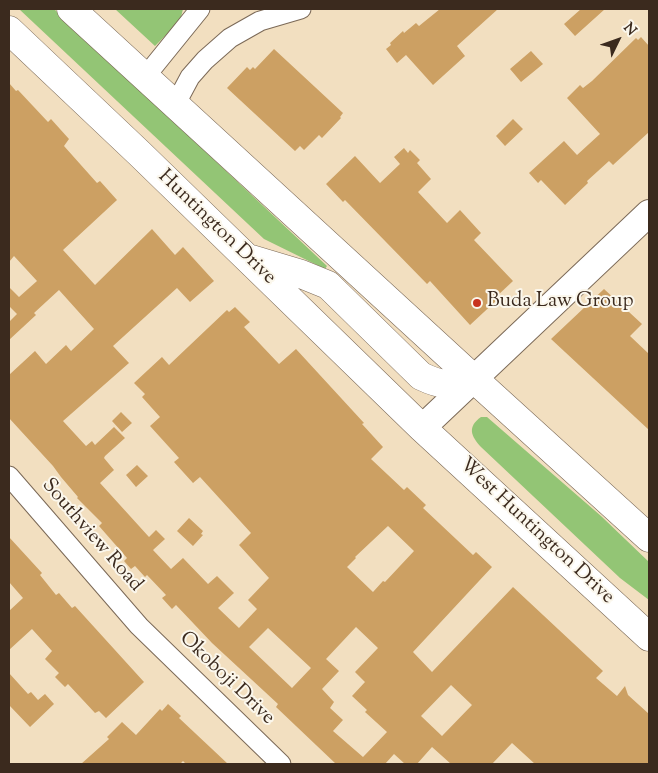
<!DOCTYPE html>
<style>
body{margin:0}
#map{position:relative;width:658px;height:773px;overflow:hidden;background:#f2dfc0;font-family:"Sorts Mill Goudy",serif}
canvas{display:block}
.frame{position:absolute;inset:0;border:10px solid #3b2a1e;pointer-events:none}
.north{position:absolute;left:593px;top:15px;width:50px;height:50px;-webkit-text-stroke:4px #fbf7ec;paint-order:stroke;rotate:48deg;font-size:14px;font-weight:700;line-height:20px;text-align:center;color:#3b2a1e}
.north::after{content:'';display:block;margin:auto;width:18px;height:22px;background:#3b2a1e;clip-path:polygon(50% 0,100% 100%,50% 72%,0 100%)}
</style>
<div id="map">
<canvas width="658" height="773"></canvas>
<div class="frame"></div>
<div class="north">N</div>
</div>
<script>
const g = document.querySelector('canvas').getContext('2d');
g.lineJoin = 'round';
function paint(path, color) {
  g.fillStyle = color;
  g.fill(path, 'evenodd');
}
function strokePath(path, color, width, dash) {
  g.strokeStyle = color;
  g.lineWidth = width;
  g.lineCap = dash ? 'butt' : 'round';
  g.setLineDash(dash || []);
  g.stroke(path);
}
function drawText(font, color, halo, rows, align = 'center') {
  g.font = font + ' "Sorts Mill Goudy",serif';
  g.lineWidth = 4;
  g.setLineDash([]);
  g.textBaseline = 'middle';
  g.strokeStyle = halo;
  g.fillStyle = color;
  for (const [text, x, y, turn = 0] of rows) {
    g.save();
    g.translate(x, y);
    g.rotate((+turn || 0) * Math.PI / 180);
    g.textAlign = isNaN(turn) ? turn : align;
    if (halo) g.strokeText(text, 0, 0);
    g.fillText(text, 0, 0);
    g.restore();
  }
}
const green = new Path2D(`
 M 19,9 L 54,9 L 327,266 L 325,269 L 264,239 Z
 M 115,9 L 183,9 L 180,21 L 155,46 Z
 M 481,417 L 487,417 L 601,516 L 649,562 L 649,600 L 620,578 L 481,447 C 471,436 467,427 481,417 Z`);
const building = new Path2D(`
 M 440,9 L 498,9 L 457,46 L 465,56 L 433,85 L 406,55 L 397,63 L 386,49 L 391,45 L 390,43 L 403,31 L 404,33 L 416,23 L 419,26 Z
 M 581,9 L 605,9 L 575,36 L 564,24 Z
 M 641,37 L 649,46 L 649,132 L 613,165 L 609,161 L 587,181 L 588,183 L 565,205 L 541,180 L 538,183 L 529,173 L 564,141 L 577,155 L 600,134 L 567,98 L 580,85 L 583,88 L 592,81 L 636,38 L 638,40 Z
 M 274,49 L 343,113 L 340,117 L 341,118 L 322,138 L 319,135 L 304,150 L 300,146 L 295,151 L 227,88 L 247,67 L 250,70 L 253,67 L 255,69 Z
 M 531,51 L 543,64 L 521,82 L 510,69 Z
 M 9,83 L 16,91 L 18,90 L 48,122 L 51,119 L 69,139 L 64,146 L 97,183 L 100,181 L 117,200 L 63,250 L 95,285 L 152,229 L 175,255 L 183,247 L 214,281 L 190,302 L 177,288 L 113,346 L 129,363 L 63,421 L 86,446 L 92,441 L 95,445 L 114,427 L 125,438 L 105,456 L 104,458 L 114,470 L 100,483 L 149,537 L 156,530 L 165,539 L 153,550 L 171,569 L 183,558 L 208,584 L 217,576 L 234,593 L 218,608 L 239,628 L 257,609 L 248,600 L 269,578 L 239,545 L 251,533 L 200,477 L 193,483 L 174,462 L 179,458 L 150,426 L 160,417 L 142,397 L 145,394 L 134,383 L 162,357 L 169,365 L 227,310 L 229,312 L 235,307 L 250,322 L 244,327 L 279,364 L 296,349 L 364,423 L 362,424 L 383,447 L 371,459 L 404,490 L 407,487 L 426,505 L 423,508 L 473,555 L 476,552 L 492,567 L 413,652 L 432,672 L 513,587 L 603,671 L 596,678 L 617,696 L 625,686 L 628,695 L 649,714 L 649,764 L 535,764 L 512,743 L 492,764 L 451,764 L 432,747 L 417,764 L 405,764 L 394,754 L 385,764 L 336,764 L 276,707 L 278,704 L 212,643 L 176,605 L 172,609 L 162,598 L 166,595 L 147,575 L 145,577 L 135,566 L 131,569 L 124,561 L 127,558 L 99,526 L 102,523 L 77,498 L 78,497 L 61,477 L 53,466 L 9,418 L 9,375 L 35,351 L 46,364 L 66,345 L 71,351 L 94,329 L 59,290 L 34,313 L 36,315 L 9,340 L 9,322 L 17,314 L 9,306 L 9,287 L 19,297 L 37,281 L 14,256 L 9,262 ZM 388,526 L 414,551 L 385,582 L 383,581 L 373,592 L 347,567 L 356,558 L 355,557 ZM 356,627 L 378,648 L 355,672 L 365,682 L 352,696 L 367,710 L 365,712 L 387,732 L 363,757 L 333,731 L 343,720 L 330,708 L 334,702 L 322,689 L 339,671 L 326,659 ZM 268,628 L 311,668 L 292,688 L 249,647 ZM 451,685 L 472,705 L 442,736 L 421,716 Z
 M 513,119 L 523,129 L 505,146 L 496,136 Z
 M 404,148 L 408,153 L 410,150 L 420,160 L 417,163 L 431,179 L 418,192 L 447,223 L 460,210 L 481,233 L 474,240 L 513,281 L 496,297 L 498,299 L 470,325 L 430,281 L 427,284 L 345,200 L 343,202 L 326,184 L 355,156 L 380,183 L 400,164 L 394,157 Z
 M 604,289 L 642,324 L 630,336 L 649,354 L 649,430 L 551,339 Z
 M 121,412 L 132,423 L 122,432 L 112,421 Z
 M 137,465 L 148,476 L 136,487 L 126,475 Z
 M 189,518 L 203,531 L 201,534 L 203,535 L 193,546 L 177,531 Z
 M 9,537 L 42,573 L 40,575 L 56,595 L 59,593 L 72,608 L 75,606 L 144,682 L 106,718 L 99,711 L 95,713 L 68,684 L 65,687 L 55,677 L 59,673 L 45,659 L 52,651 L 32,629 L 9,650 L 9,611 L 23,598 L 9,582 Z
 M 9,673 L 28,694 L 31,692 L 38,700 L 45,694 L 54,704 L 30,727 L 9,705 Z
 M 168,704 L 181,716 L 179,718 L 228,764 L 186,764 L 183,761 L 180,764 L 81,764 L 109,739 L 107,737 L 122,722 L 136,735 L 160,709 L 162,711 Z`);
const street = new Path2D(`
 M 145,77 L 200,9
 M 175,105 L 190,77 L 205,60 L 230,38 L 260,21 L 301,9
 M 9,476 L 139,626 L 281,764`);
const secondary = new Path2D(`
 M 422,428 L 649,213`);
const primary = new Path2D(`
 M 71,9 L 473,378 L 649,538
 M 9,30 L 140,154 L 422,428 L 649,637
 M 251,259 L 301,274 L 328,285 L 421,376 C 444,387 449,385 473,378`);
const markers = [
 [477,303,5,"#c8321e"]
];
const streetNames = [
 ["Huntington Drive",216,228,44],
 ["West Huntington Drive",536,532,43],
 ["Southview Road",91,536,49],
 ["Okoboji Drive",226,679,44]
];
const poiNames = [
 ["Buda Law Group",487,303]
];
paint(green, '#93c575');
paint(building, '#cca063');
strokePath(street, '#7b6957', 21);
strokePath(secondary, '#7b6957', 28);
strokePath(primary, '#7b6957', 29);
strokePath(street, '#fff', 19);
strokePath(secondary, '#fff', 26);
strokePath(primary, '#fff', 28);
for (const [x, y, r, color] of markers) {
  const dot = new Path2D();
  dot.arc(x, y, r, 0, 2 * Math.PI);
  g.fillStyle = color;
  g.fill(dot);
  strokePath(dot, '#fbf7ec', 2);
}
drawText('20px', '#3b2a1e', '#fbf7ec', streetNames);
drawText('20px', '#3b2a1e', '#fbf7ec', poiNames, 'left');
</script>
